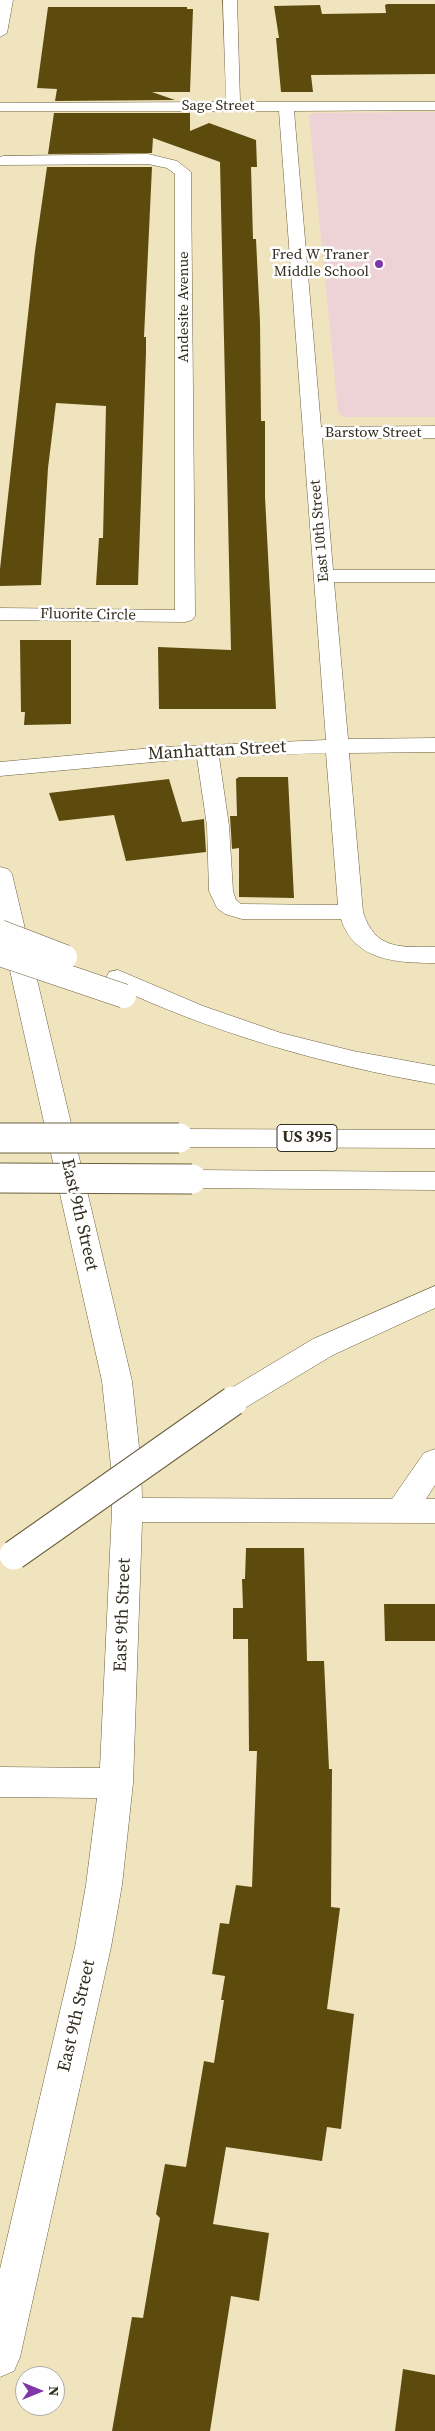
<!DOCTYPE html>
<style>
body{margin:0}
#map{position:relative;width:435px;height:2431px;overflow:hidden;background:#f0e4bf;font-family:"Source Serif 4",serif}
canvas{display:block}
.north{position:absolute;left:15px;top:2366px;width:50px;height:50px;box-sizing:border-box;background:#fff;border:1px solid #adaba5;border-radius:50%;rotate:90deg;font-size:14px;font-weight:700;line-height:20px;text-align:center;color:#322d1f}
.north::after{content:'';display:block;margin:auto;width:18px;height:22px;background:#7f36a8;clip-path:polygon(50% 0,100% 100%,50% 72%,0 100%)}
</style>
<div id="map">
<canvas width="435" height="2431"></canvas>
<div class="north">N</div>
</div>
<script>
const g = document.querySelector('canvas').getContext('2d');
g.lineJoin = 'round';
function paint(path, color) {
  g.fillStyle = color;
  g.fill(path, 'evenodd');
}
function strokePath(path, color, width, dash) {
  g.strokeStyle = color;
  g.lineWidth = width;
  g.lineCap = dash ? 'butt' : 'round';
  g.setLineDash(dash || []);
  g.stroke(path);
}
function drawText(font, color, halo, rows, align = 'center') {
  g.font = font + ' "Source Serif 4",serif';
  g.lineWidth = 5;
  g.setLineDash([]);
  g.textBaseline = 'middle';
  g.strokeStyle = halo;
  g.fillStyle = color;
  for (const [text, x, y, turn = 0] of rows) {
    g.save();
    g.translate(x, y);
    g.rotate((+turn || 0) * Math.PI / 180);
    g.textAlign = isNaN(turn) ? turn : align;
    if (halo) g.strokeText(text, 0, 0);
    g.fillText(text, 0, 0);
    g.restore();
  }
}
const education = new Path2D(`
 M 435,112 L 435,417 L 343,417 L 338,413 L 309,115 L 314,113 Z`);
const building = new Path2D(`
 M 387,4 L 435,4 L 435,74 L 311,75 L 313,92 L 281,92 L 276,38 L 279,38 L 274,6 L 320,5 L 322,14 L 386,13 L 385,5 Z
 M 48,7 L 187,7 L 187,9 L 193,9 L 190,92 L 152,92 L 175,100 L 55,101 L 57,89 L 37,88 Z
 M 54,113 L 190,113 L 190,131 L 209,123 L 256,140 L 257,167 L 251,167 L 253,239 L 256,239 L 260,322 L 261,421 L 265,421 L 265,497 L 276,709 L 159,709 L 158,647 L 231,650 L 220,162 L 153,138 L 152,153 L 48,154 Z
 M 47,167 L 152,167 L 144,337 L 146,337 L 146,353 L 138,585 L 96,585 L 99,538 L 103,538 L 106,406 L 56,403 L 48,468 L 41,585 L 0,586 L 0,569 L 35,251 Z
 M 20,640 L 71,640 L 71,724 L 24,725 L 25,712 L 21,712 Z
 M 239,777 L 288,777 L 294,898 L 239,897 L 239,848 L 232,849 L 230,816 L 237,816 L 236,779 Z
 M 169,779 L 182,822 L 204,819 L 206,852 L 126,861 L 114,815 L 59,821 L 49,793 Z
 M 246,1548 L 304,1548 L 307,1661 L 324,1661 L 329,1769 L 332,1769 L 331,1907 L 340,1908 L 327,2009 L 354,2014 L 341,2129 L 327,2127 L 322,2161 L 226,2147 L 213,2224 L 269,2233 L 259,2301 L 231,2296 L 210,2431 L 112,2431 L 132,2317 L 143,2318 L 160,2218 L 156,2214 L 165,2164 L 186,2167 L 204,2061 L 214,2063 L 224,2000 L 221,2000 L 225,1976 L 212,1974 L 220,1923 L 229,1924 L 236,1885 L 252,1887 L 257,1751 L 249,1751 L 248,1639 L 233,1639 L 233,1608 L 243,1608 L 242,1579 L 245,1579 Z
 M 384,1604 L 435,1604 L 435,1641 L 385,1641 Z
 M 403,2369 L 435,2375 L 435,2431 L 395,2431 Z`);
const minor = new Path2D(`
 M 0,0 L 13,0 L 7,33 L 0,37 Z
 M 223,0 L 237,0 L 240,102 L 435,102 L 435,110 L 294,111 L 321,427 L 435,426 L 435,438 L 322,438 L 333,570 L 435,570 L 435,582 L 334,582 L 348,739 L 435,738 L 435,752 L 349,753 L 363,912 C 375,950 400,947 435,947 L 435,963 C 398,963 354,961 341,919 L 242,919 L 225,914 L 217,908 L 209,891 L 207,826 L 197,758 L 0,776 L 0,762 L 163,747 L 326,740 L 279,111 L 0,111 L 0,103 L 226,102 ZM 326,753 L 338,905 L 241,904 L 236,900 L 233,891 L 229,826 L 219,757 Z
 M 148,154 L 177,161 L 191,172 L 195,616 L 192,620 L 185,622 L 0,620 L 0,608 L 175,610 L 175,174 L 167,168 L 148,164 L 0,165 L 0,157 L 3,156 Z
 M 0,867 L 8,869 L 12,874 L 132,1381 L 141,1466 L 142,1498 L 392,1499 L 424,1453 L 435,1449 L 435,1485 L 426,1499 L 435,1499 L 435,1523 L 142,1522 L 133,1783 L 122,1885 L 111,1947 L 20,2357 L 14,2371 L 0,2377 L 0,2269 L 75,1947 L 86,1885 L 97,1798 L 0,1797 L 0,1767 L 100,1768 L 112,1510 L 111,1466 L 102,1381 L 0,926 Z`);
const highway = new Path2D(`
 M 118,970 L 203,1006 L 281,1033 L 353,1051 L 435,1066 L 435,1084 C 321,1064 213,1033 109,984 L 106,978 L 109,972 Z
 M 179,1129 L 435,1130 L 435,1148 L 179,1147 L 170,1144 L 166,1138 L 170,1132 Z
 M 192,1170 L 435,1172 L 435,1190 L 192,1188 L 182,1186 L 178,1179 L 182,1172 Z
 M 435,1286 L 435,1308 L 333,1355 L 243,1409 L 233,1412 L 223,1409 L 218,1401 L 223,1393 L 313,1339 Z`);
const highwayBridgeFar1 = new Path2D(`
 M 0,932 L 65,957
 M 0,954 L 124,996`);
const highwayBridge = new Path2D(`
 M 0,1138 L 179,1138
 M 0,1178 L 192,1179
 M 14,1555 L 233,1401`);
const markers = [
 [379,264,5,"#7f36a8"]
];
const farStreetnames = [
 ["Sage Street",218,106],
 ["Andesite Avenue",184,307,-90],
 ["Barstow Street",373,433],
 ["East 10th Street",320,531,-95],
 ["Fluorite Circle",88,615,1]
];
const farPoinames = [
 ["Fred W Traner",369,255],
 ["Middle School",369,272]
];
const shields = [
 [307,1138,60]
];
const shieldNames = [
 ["US 395",307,1138]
];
const streetNames = [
 ["Manhattan Street",217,751,-3],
 ["East 9th Street",79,1215,77],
 ["East 9th Street",123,1615,-88],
 ["East 9th Street",77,2016,-77]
];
paint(education, '#eed3d6');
paint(building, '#5d4b0d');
strokePath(minor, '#6b603f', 1);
strokePath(highway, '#6b603f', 1);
paint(minor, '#fff');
paint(highway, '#fff');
strokePath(highwayBridgeFar1, '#6b603f', 25, []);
strokePath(highwayBridge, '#6b603f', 31, []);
strokePath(highwayBridgeFar1, '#fff', 24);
strokePath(highwayBridge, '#fff', 29);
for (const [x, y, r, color] of markers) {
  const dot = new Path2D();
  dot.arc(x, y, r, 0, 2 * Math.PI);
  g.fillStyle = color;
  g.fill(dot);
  strokePath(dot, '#fff', 2);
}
drawText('15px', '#322d1f', '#fff', farStreetnames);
drawText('15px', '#322d1f', '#fff', farPoinames, 'right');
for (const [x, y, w] of shields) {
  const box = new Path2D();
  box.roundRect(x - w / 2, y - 13.5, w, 27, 4);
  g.fillStyle = '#fff';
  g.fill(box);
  strokePath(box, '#322d1f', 1);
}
drawText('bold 16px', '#322d1f', null, shieldNames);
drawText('18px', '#322d1f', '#fff', streetNames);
</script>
